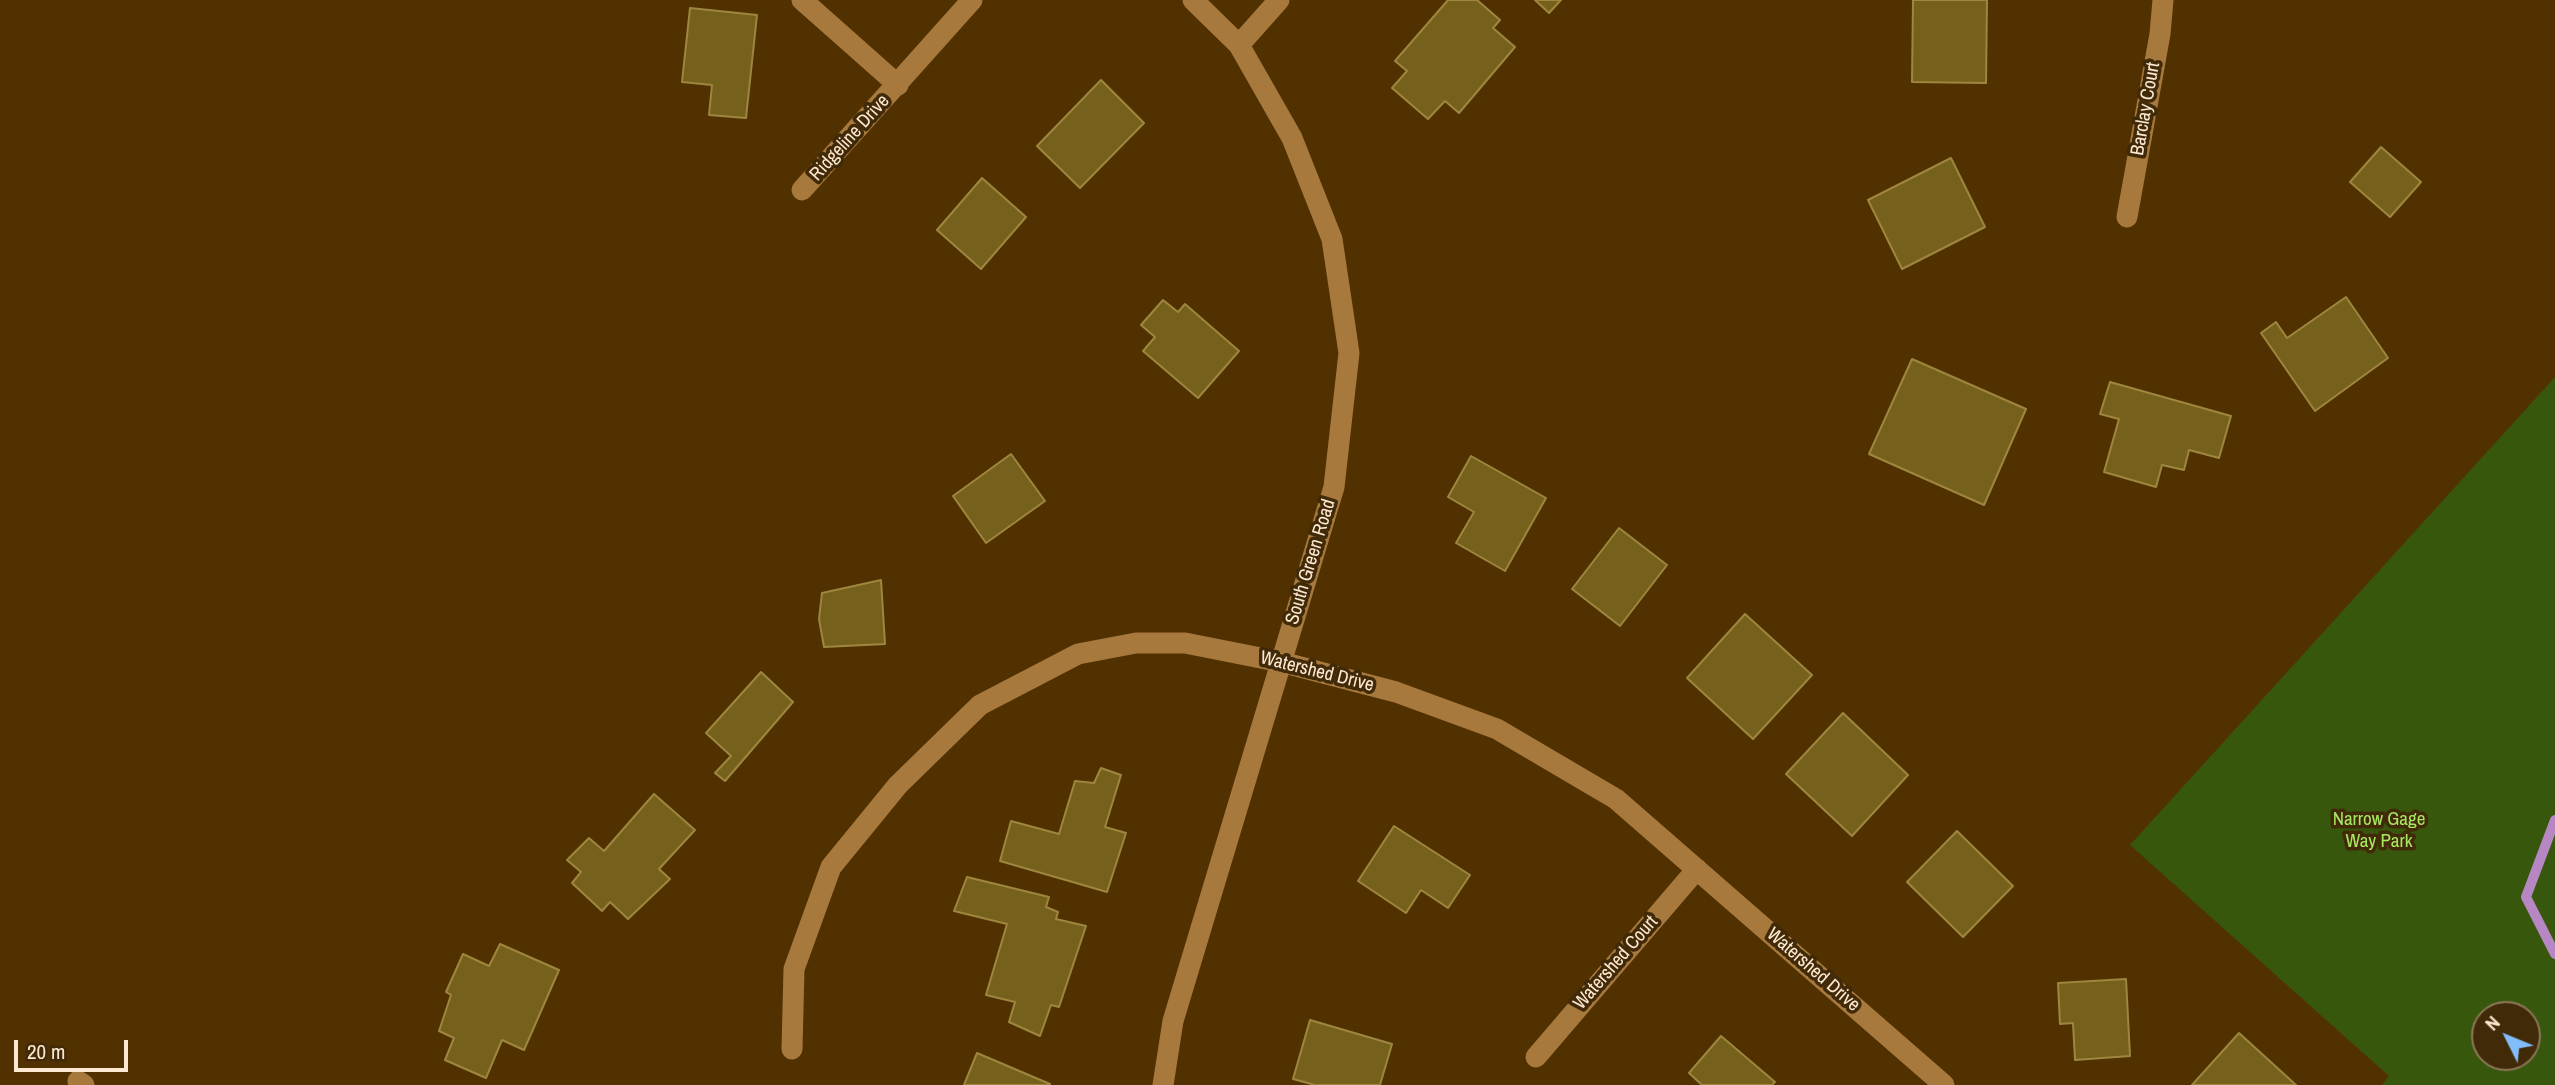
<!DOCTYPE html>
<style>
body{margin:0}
#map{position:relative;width:2555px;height:1085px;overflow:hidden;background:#523100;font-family:"Archivo Narrow",sans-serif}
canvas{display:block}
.north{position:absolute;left:2471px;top:1001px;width:70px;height:70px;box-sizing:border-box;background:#412a08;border:2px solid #8c7658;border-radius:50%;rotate:313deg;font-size:19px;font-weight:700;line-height:28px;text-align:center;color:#fde8d1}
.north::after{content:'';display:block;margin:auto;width:24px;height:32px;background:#82bcfa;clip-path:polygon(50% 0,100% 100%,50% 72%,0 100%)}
.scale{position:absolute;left:14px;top:1040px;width:114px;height:32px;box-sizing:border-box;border:4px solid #fde8d1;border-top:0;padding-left:9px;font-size:21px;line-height:24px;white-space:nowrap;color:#fde8d1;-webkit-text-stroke:5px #412a08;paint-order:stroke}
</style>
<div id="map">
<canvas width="2555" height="1085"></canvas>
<div class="north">N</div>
<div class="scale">20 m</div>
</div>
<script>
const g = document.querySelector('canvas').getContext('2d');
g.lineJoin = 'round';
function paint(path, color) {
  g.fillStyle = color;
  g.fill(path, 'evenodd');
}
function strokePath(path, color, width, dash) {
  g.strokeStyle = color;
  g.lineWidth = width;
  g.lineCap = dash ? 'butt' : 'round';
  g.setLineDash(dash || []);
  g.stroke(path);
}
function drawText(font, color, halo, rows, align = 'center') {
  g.font = font + ' "Archivo Narrow",sans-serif';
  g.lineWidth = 7;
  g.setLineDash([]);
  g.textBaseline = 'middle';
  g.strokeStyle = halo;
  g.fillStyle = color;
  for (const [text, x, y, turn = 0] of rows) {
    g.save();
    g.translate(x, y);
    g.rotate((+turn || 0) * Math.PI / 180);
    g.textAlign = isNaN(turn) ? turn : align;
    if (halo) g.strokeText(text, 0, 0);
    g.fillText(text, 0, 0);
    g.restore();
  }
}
const green = new Path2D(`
 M 2555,377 L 2555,1085 L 2382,1085 L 2389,1076 L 2130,845 ZM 2485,1015 L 2527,1015 L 2527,1057 L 2485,1057 Z`);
const stream = new Path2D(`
 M 2555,820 L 2526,897 L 2555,954`);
const building = new Path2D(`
 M 1448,0 L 1477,0 L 1500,20 L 1493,28 L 1515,47 L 1459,113 L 1445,101 L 1428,119 L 1392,88 L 1407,71 L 1395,61 Z
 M 1535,0 L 1561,0 L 1549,13 Z
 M 1913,0 L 1987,0 L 1986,83 L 1912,82 Z
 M 690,8 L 757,15 L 746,118 L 709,115 L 712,85 L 682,82 Z
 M 1101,80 L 1144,123 L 1080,188 L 1037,146 Z
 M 2381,147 L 2421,182 L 2390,217 L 2350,182 Z
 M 1951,158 L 1985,227 L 1902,269 L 1868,200 Z
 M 982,178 L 1026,217 L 981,269 L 937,230 Z
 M 2346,297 L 2388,358 L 2315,411 L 2261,333 L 2276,322 L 2287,338 Z
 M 1163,300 L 1178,312 L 1185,304 L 1239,351 L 1198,398 L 1143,351 L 1155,337 L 1141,325 Z
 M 1912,359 L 2026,409 L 1984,505 L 1869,454 Z
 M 2110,382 L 2231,416 L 2219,458 L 2189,450 L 2184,470 L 2162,465 L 2156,487 L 2104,472 L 2119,419 L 2100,414 Z
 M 1011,454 L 1045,501 L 986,543 L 953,496 Z
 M 1471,456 L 1546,498 L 1505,571 L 1456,543 L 1474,512 L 1448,497 Z
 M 1619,528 L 1667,565 L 1620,626 L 1572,589 Z
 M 881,580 L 885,644 L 824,647 L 819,619 L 822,593 Z
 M 1745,614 L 1812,675 L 1753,739 L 1687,678 Z
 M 761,672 L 793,702 L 725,781 L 715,773 L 731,756 L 706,733 Z
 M 1843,713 L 1908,775 L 1852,836 L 1786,774 Z
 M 1101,768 L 1121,775 L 1105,827 L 1126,833 L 1107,892 L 1000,861 L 1011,821 L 1059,834 L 1075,781 L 1094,783 Z
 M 654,794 L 695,830 L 659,869 L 670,879 L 628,919 L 610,902 L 602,911 L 572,883 L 581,872 L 567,860 L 589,838 L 604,851 Z
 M 1394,826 L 1470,875 L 1448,908 L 1421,890 L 1406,913 L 1358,881 Z
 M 1957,831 L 2013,886 L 1963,937 L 1907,882 Z
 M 967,877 L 1049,897 L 1046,907 L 1058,912 L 1056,919 L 1086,926 L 1059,1007 L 1051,1005 L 1040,1036 L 1009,1022 L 1015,1002 L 986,995 L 1007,924 L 954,911 Z
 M 500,944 L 559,970 L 524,1050 L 502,1040 L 486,1078 L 445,1060 L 454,1038 L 439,1031 L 451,995 L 446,992 L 463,954 L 489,966 Z
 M 2126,979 L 2130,1056 L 2075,1060 L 2073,1023 L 2060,1024 L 2058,983 Z
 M 1310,1020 L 1392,1044 L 1380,1085 L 1315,1085 L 1293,1079 Z
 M 2239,1033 L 2296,1085 L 2192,1085 Z
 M 1721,1036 L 1775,1082 L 1772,1085 L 1702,1085 L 1689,1073 Z
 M 977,1053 L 1050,1084 L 1050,1085 L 964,1085 Z`);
const street = new Path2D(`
 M 802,0 L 898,85
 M 1239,45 L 1279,0
 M 802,190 L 972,0
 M 2127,217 L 2160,34 L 2163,0
 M 792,1049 L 794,969 L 831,867 L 898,785 L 980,705 L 1078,654 L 1136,643 L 1185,643 L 1281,662 L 1396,692 L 1497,729 L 1616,799 L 1944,1085
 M 1536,1057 L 1697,869
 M 78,1081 L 84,1085
 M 1163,1085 L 1173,1021 L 1334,487 L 1349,353 L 1332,239 L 1292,138 L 1239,45 L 1193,0`);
const streetNames = [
 ["Barclay Court",2146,109,-80],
 ["Ridgeline Drive",850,138,-48],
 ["South Green Road",1311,562,-73],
 ["Watershed Drive",1317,672,14],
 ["Watershed Court",1616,963,-49],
 ["Watershed Drive",1813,970,41]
];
const parkNames = [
 ["Narrow Gage",2379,820],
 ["Way Park",2379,842]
];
paint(green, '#37570d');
strokePath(stream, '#b687c2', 10);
paint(building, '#76611c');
strokePath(building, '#9e863e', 2);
strokePath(street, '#a7793d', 21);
drawText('19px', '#fde8d1', '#412a08', streetNames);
drawText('19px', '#a6e861', '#412a08', parkNames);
</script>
